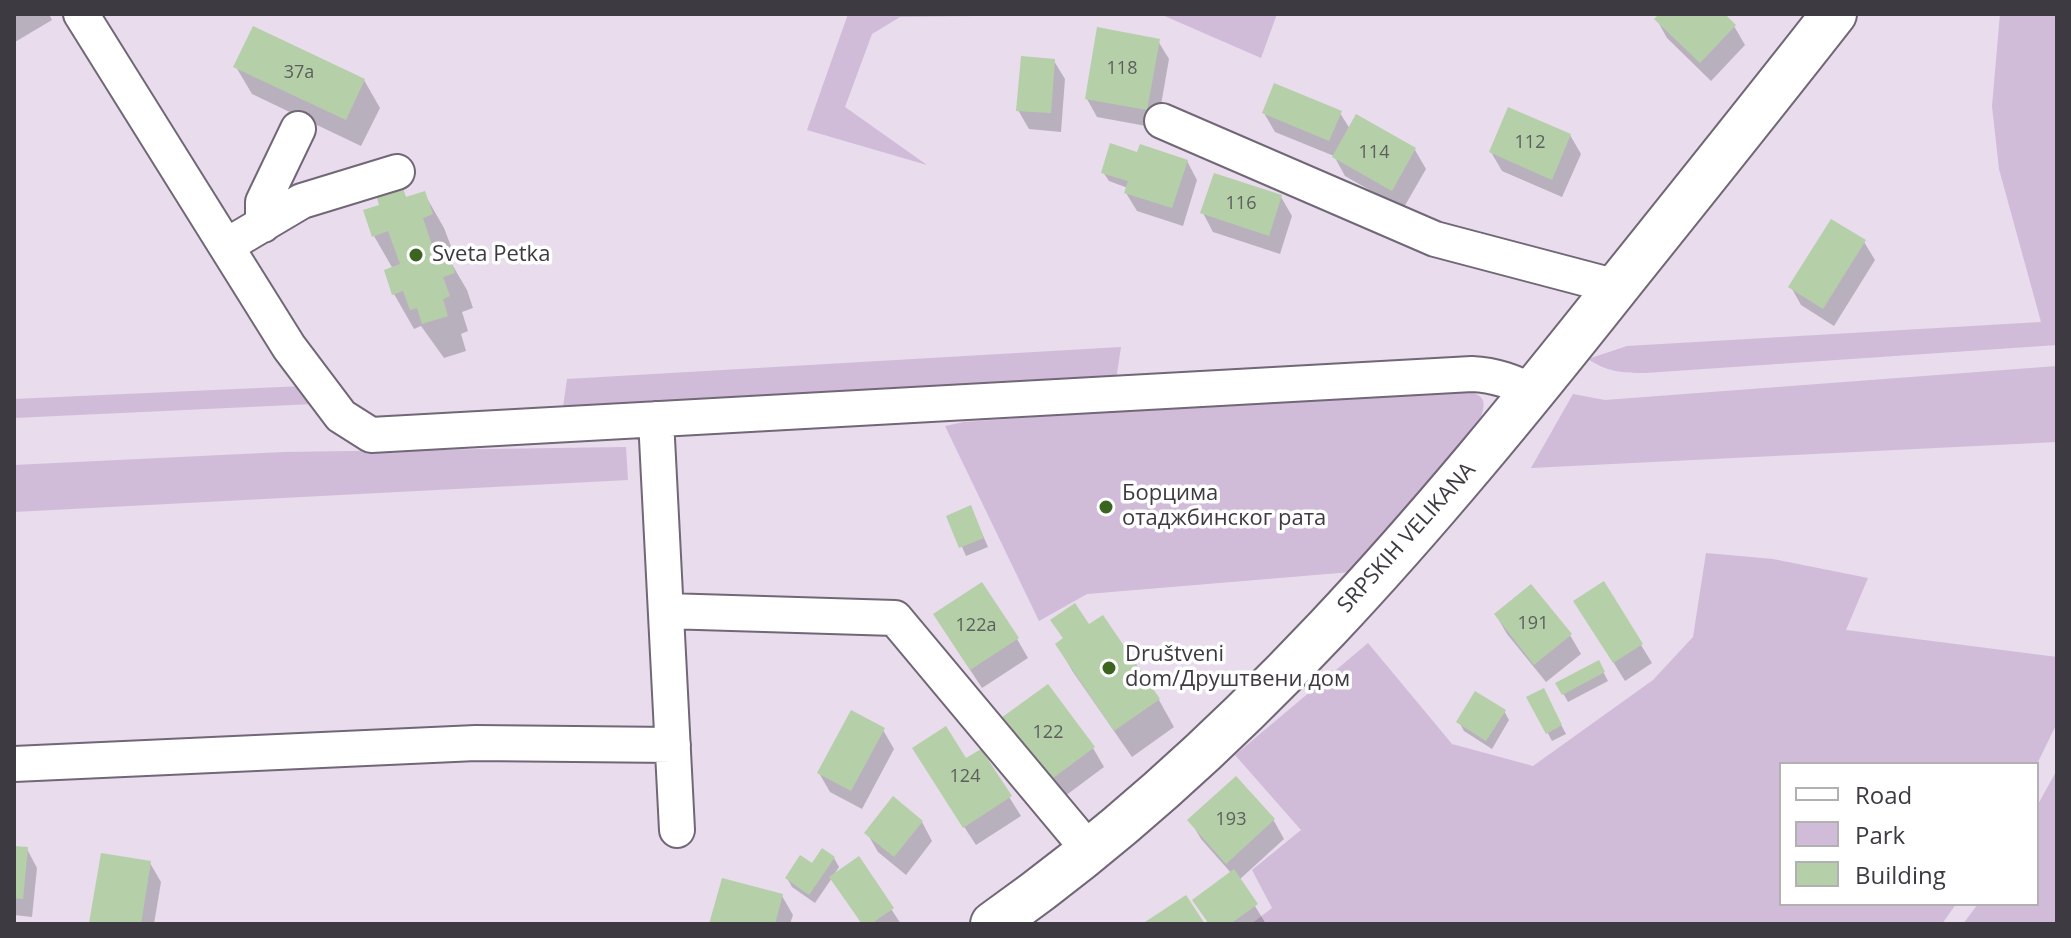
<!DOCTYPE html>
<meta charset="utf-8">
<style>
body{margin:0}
#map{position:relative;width:2071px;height:938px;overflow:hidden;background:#e8dced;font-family:"Open Sans",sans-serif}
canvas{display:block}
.frame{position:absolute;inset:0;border:16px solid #3e3a41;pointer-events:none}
.legend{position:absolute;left:1779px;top:762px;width:260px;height:144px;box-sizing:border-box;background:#fff;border:2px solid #b2b0b3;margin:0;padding:10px 14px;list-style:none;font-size:24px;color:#3e3a41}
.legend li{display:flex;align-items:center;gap:16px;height:40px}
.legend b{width:40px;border:2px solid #b2b0b3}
</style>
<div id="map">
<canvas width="2071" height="938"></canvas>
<div class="frame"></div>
<ul class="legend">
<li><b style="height:10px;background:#fff"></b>Road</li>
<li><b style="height:22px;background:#d0bbd9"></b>Park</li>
<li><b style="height:22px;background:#b5cfa9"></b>Building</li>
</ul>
</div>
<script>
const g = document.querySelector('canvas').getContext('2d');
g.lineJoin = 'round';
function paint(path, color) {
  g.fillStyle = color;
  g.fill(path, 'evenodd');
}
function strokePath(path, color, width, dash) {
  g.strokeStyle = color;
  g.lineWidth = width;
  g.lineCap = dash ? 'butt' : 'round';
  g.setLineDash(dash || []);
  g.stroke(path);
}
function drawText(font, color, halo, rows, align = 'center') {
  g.font = font + ' "Open Sans",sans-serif';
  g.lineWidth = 7;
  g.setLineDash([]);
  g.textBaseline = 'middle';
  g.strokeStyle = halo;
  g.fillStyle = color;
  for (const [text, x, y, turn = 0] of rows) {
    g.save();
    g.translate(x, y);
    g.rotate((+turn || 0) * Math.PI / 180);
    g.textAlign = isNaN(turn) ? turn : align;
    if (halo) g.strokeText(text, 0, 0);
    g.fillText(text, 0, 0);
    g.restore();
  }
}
const green = new Path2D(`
 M 848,14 L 1129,14 L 900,17 L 872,34 L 845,107 L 927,165 L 807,130 Z
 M 1160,14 L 1277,14 L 1261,58 Z
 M 2000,14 L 2057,14 L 2057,345 L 1645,373 C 1623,373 1607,372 1588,359 L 1627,346 L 2041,322 L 1999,169 L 1992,106 Z
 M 1121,347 L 1116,380 L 563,407 L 567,379 Z
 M 2057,366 L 2057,442 L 1531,468 L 1573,394 L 1605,400 Z
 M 303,386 L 313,404 L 14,418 L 14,399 Z
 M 1444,388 C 1486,392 1493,396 1473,434 L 1351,572 L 1087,594 L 1039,621 L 945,426 L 964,422 Z
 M 626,447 L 628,480 L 14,512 L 14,465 L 284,452 Z
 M 1706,553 L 1773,559 L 1868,578 L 1846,630 L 2057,657 L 2057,723 L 2037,764 L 1781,764 L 1781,904 L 1956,904 L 1942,924 L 1251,924 L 1272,908 L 1252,870 L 1301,830 L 1235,755 L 1368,643 L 1452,744 L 1533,766 L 1653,680 L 1693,637 Z
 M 2057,770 L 2057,924 L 1963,924 L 1978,904 L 2037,904 L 2037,806 Z`);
const shadow = new Path2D(`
 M 14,14 L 49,14 L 52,20 L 15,42 Z
 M 1662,14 L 1722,14 L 1734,26 L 1745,45 L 1711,81 L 1667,38 L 1657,20 Z
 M 1158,41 L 1169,59 L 1157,128 L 1097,117 L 1087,99 Z
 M 1054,61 L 1065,79 L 1061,132 L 1029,129 L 1018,110 Z
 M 236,67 L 364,80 L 380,108 L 361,146 L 252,94 Z
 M 1264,113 L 1340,113 L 1350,129 L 1415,150 L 1426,169 L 1403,209 L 1345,176 L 1334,156 L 1275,132 Z
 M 1570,135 L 1581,154 L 1562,197 L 1502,171 L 1491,152 Z
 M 1135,154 L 1187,161 L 1197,180 L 1183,226 L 1137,211 L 1126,193 L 1128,188 L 1109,181 L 1103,172 Z
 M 401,188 L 407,199 L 424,193 L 444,228 L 452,249 L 441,253 L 443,257 L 447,256 L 467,290 L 473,308 L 462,312 L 468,331 L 461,334 L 466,351 L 444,358 L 421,326 L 414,329 L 394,294 L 393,269 L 374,236 L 382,206 Z
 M 1281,197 L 1292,216 L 1280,254 L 1213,232 L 1203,213 Z
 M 1864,242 L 1875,260 L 1834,326 L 1801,305 L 1791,287 Z
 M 949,517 L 975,517 L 988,547 L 966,556 Z
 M 1496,615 L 1570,635 L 1581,654 L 1546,682 L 1507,634 Z
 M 1587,620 L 1641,645 L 1652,663 L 1625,681 Z
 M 1053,621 L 1089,627 L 1159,700 L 1174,727 L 1132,757 L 1073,672 L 1057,645 L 1064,640 Z
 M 946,633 L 1017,639 L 1028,658 L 982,688 Z
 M 1598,662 L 1608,681 L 1568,702 L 1558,684 Z
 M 1529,698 L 1548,700 L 1566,734 L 1552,741 Z
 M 1504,711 L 1509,720 L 1492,749 L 1464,731 L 1459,722 Z
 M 1004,719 L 1093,748 L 1104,767 L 1061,799 Z
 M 883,730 L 894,749 L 862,809 L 830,792 L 819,773 Z
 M 981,752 L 1021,816 L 976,845 L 925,767 L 966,761 Z
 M 1236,779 L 1274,821 L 1284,839 L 1239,880 L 1266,924 L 1209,924 L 1194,901 L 1232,874 L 1201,839 L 1190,820 Z
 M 922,822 L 932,841 L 906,875 L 878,852 L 867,833 Z
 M 14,848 L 27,849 L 37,868 L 32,917 L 14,915 Z
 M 834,858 L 839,867 L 833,876 L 858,859 L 901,924 L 862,924 L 832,878 L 815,903 L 792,887 L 787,878 Z
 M 150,863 L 161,882 L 154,924 L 92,924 Z
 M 782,896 L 793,915 L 790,924 L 711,924 Z`);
const building = new Path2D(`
 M 1659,14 L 1725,14 L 1736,25 L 1700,63 L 1654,19 Z
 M 253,26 L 365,79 L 346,120 L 233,67 Z
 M 1097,27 L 1160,39 L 1147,110 L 1085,99 Z
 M 1021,56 L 1055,59 L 1051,113 L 1016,111 Z
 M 1274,83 L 1342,111 L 1329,141 L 1262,113 Z
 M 1508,107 L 1571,134 L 1552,180 L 1489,152 Z
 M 1356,114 L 1416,148 L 1392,191 L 1332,157 Z
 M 1110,143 L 1137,152 L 1140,144 L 1188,160 L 1172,208 L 1124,193 L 1128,181 L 1101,173 Z
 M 1214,173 L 1282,195 L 1269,236 L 1200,213 Z
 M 402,185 L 406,197 L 425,191 L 433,214 L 423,218 L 436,257 L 448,253 L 455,273 L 443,277 L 450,296 L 443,299 L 448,316 L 422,324 L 417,308 L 410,310 L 403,291 L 392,295 L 384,270 L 400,264 L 388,231 L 372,237 L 363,210 L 379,205 L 376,194 Z
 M 1831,219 L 1866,240 L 1823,309 L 1788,287 Z
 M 971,505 L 984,538 L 959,548 L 946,516 Z
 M 1604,581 L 1643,644 L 1613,663 L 1573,601 Z
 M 982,582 L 1019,638 L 970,670 L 933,614 Z
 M 1531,584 L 1572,634 L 1534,665 L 1494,614 Z
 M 1075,603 L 1089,624 L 1103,615 L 1160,699 L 1114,731 L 1055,644 L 1063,638 L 1050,620 Z
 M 1599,660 L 1605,672 L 1562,695 L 1555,683 Z
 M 1048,684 L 1095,747 L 1049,781 L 1001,718 Z
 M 1544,688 L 1562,725 L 1546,734 L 1526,697 Z
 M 1475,691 L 1506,710 L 1486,741 L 1456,722 Z
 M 851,710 L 885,728 L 851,791 L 817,773 Z
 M 946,726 L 966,758 L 981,749 L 1012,796 L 963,828 L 912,748 Z
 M 1236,776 L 1275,819 L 1226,864 L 1187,820 Z
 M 893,796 L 923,821 L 894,857 L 864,833 Z
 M 14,846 L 28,847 L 23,899 L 14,898 Z
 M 822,848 L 835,857 L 809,895 L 785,878 L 800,855 L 812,863 Z
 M 101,853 L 151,861 L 141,924 L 89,923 Z
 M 859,856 L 894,908 L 871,924 L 862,924 L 829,877 Z
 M 1234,869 L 1258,904 L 1230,924 L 1209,924 L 1192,900 Z
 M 722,878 L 783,894 L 775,924 L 709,924 Z
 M 1186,895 L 1205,924 L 1142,924 Z`);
const minor = new Path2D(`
 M 81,14 L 289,347 L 341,416 L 371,435 L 1472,374 C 1496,375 1513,382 1534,392
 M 1162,121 L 1435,239 L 1617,287
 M 263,225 L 263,202 L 298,129
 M 226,246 L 302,201 L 397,172
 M 656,419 L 677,830
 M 666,611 L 895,618 L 1089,850
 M 14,764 L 476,743 L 673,745`);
const major = new Path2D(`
 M 993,924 C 1237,752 1432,520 1616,288 C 1689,197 1762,106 1834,14`);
const markers = [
 [416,255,8,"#3a6420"],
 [1106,507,8,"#3a6420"],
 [1109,668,8,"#3a6420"]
];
const numberNames = [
 ["118",1122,69],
 ["37a",299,73],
 ["112",1530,143],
 ["114",1374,153],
 ["116",1241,204],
 ["191",1533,624],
 ["122a",976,626],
 ["122",1048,733],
 ["124",965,777],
 ["193",1231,820]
];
const poiNames = [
 ["Sveta Petka",432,255],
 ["Борцима",1122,494],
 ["отаджбинског рата",1122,519],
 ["Društveni",1125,655],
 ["dom/Друштвени дом",1125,680]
];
const streetNames = [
 ["SRPSKIH VELIKANA",1407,538,-48]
];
paint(green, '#d0bbd9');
paint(shadow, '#0003');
paint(building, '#b5cfa9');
strokePath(minor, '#716776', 38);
strokePath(major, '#716776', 48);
strokePath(minor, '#fff', 34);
strokePath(major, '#fff', 44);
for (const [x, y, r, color] of markers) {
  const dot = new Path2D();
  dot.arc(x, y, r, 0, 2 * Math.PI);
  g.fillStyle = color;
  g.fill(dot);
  strokePath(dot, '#fff', 3);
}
drawText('18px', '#5c5f5b', null, numberNames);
drawText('22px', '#3e3a41', '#fff', poiNames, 'left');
drawText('22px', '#3e3a41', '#fff', streetNames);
</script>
